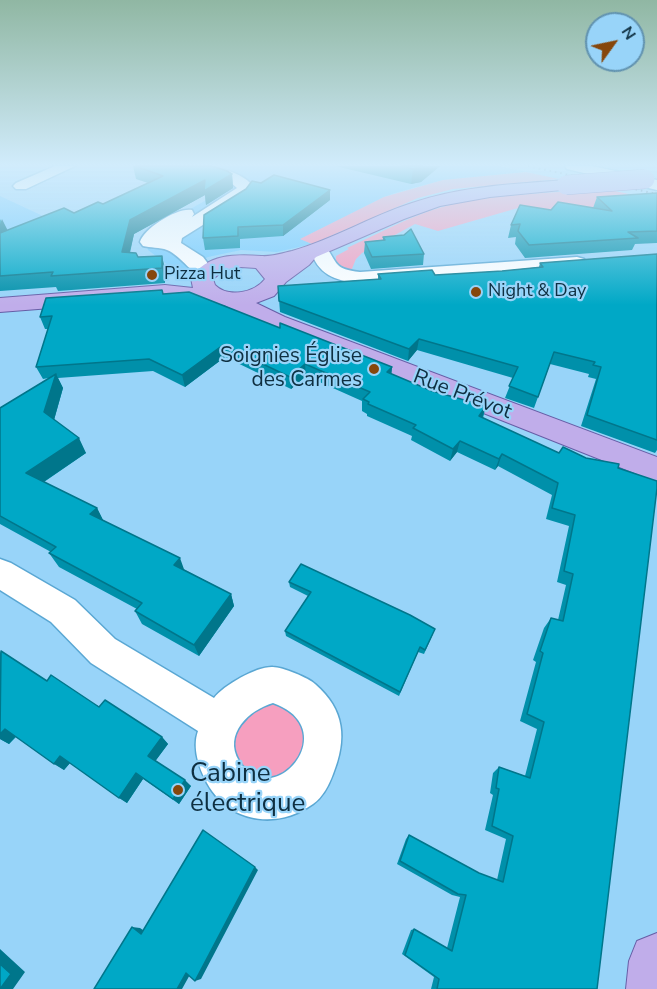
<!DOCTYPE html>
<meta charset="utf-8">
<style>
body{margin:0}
#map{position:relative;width:657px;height:989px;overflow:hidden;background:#98d4f9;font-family:"Nunito Sans",sans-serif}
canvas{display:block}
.north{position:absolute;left:585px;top:12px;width:60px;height:60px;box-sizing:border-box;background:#98d4f9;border:2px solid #6192af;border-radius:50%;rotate:57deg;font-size:16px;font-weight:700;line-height:24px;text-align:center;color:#0e2f41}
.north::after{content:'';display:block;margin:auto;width:21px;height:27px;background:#86470c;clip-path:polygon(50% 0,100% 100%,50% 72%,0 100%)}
</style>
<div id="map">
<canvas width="657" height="989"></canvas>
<div class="north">N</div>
</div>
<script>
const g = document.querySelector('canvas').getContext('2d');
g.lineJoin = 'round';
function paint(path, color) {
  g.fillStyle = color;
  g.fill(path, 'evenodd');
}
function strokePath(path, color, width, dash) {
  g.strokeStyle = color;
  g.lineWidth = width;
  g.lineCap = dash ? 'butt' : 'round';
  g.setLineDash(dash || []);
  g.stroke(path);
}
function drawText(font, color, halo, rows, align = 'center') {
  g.font = font + ' "Nunito Sans",sans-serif';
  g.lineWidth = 4.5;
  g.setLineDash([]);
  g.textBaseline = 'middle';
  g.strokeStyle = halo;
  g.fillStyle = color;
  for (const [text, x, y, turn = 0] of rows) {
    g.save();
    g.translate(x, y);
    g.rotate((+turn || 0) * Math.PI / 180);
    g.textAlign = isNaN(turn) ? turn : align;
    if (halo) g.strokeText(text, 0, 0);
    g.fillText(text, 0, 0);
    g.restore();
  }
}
const built = new Path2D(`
 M 170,166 L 500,166 L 526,172 L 443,180 L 398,192 L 384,197 L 301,239 L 312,244 L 277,252 L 241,250 L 208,257 L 193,265 L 191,273 L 179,279 L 173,269 L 148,250 L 145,240 L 150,232 L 243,179 Z
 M 0,196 L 43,216 L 63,223 L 0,248 Z`);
const green = new Path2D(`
 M 526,172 L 559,179 L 453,189 L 418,198 L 312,244 L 300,239 L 384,197 L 443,180 Z
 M 606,189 L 633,195 L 623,207 L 533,211 L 518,208 L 438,231 L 415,224 L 362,253 L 356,259 L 351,271 L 336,265 L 336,256 L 349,249 L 347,248 C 382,232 417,212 454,204 C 503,193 556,193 606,189 Z
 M 281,695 L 315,734 L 284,787 L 238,779 L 226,733 L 232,718 Z`);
const minor = new Path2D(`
 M 55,166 L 75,166 L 26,189 L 16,189 L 13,186 L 16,183 Z
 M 182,166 C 205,166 238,167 254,187 L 246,198 L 182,238 L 181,243 L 203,257 L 215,273 L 212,277 C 194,281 184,257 167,250 C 160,247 150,248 143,246 L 140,242 C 144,228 178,207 192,210 L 194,214 L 192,217 L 237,188 L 229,181 L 184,169 Z
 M 565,166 L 592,166 L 657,180 L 657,190 L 567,169 Z
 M 319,244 L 325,245 C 338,264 334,269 360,272 L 577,257 L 584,259 L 586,263 L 584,267 L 577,269 L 360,284 C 334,280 318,275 310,249 L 313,245 Z
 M 0,559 L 11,563 L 75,600 L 115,639 L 214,698 C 224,685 257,666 273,667 C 282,667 309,678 315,684 C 345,710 347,739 333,774 C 329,785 323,797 313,804 C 277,830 229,823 207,783 C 199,768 192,748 198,731 L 91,663 L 51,622 L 0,590 ZM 273,703 C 346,729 272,815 239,761 C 223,734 249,710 273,703 Z`);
const major = new Path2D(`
 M 566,180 L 572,181 L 575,185 L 572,189 L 490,197 L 440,206 L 404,219 L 316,257 L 309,265 L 286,282 L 274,296 L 256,303 L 285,317 L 657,457 L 657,482 L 267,327 L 224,305 L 165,299 L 0,312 L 0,298 L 165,285 L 193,288 L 191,278 C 207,254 235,254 261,256 C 271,257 283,253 292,251 C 334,239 371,216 412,203 C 462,186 514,184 566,180 ZM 241,267 L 256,268 L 265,279 C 254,293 228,298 215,285 L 213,279 C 221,271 231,268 241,267 Z
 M 657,933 L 657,989 L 626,989 L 629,961 L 637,941 Z`);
const rail = new Path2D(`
 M 528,166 L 657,194`);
const majorBridge = new Path2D(`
 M 566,185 L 645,179`);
const wall = new Path2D(`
 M 133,166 L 212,166 L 232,174 L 233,188 L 206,205 L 205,195 L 134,234 L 130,253 L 138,257 L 162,256 L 165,270 L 165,283 L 58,291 L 56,287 L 0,291 L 0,219 L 7,230 L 74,213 L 103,204 L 148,183 L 136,179 Z
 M 335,166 L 440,166 L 421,182 L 411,184 Z
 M 657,193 L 657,243 L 635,244 L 632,250 L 525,258 L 515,244 L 516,237 L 508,238 L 511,225 L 551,210 L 593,208 L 597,197 Z
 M 330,200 L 283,236 L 240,239 L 240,248 L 205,250 L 203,238 Z
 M 383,237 L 424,254 L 423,265 L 371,269 L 364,253 L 365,242 L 383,240 Z
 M 657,254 L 657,450 L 655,453 L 581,426 L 596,379 L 588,377 L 589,374 L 550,364 L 534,408 L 505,398 L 513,378 L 417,350 L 408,361 L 280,312 L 278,286 L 378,279 L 378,274 L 435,275 L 502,271 L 539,267 L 540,263 Z
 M 163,294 L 280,328 L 392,367 L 391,374 L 432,391 L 486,406 L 483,418 L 559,453 L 586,458 L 618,468 L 597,989 L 431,989 L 434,977 L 402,954 L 411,930 L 414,929 L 447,948 L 460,897 L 452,895 L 397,864 L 406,839 L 409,835 L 479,873 L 497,880 L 506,839 L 485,830 L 493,795 L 490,793 L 493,773 L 499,767 L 525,776 L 537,729 L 520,721 L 536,662 L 533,660 L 544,628 L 551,618 L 558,620 L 566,585 L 557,582 L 569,526 L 546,519 L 552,495 L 498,466 L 495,470 L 457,452 L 450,461 L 411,440 L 412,436 L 367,416 L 367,414 L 362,411 L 362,401 L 306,376 L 291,389 L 225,357 L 185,387 L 153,371 L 58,378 L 63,388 L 54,420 L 86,453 L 44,482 L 97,508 L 103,520 L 185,570 L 231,594 L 234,606 L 199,656 L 142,624 L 135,611 L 137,609 L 59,567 L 49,553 L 51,552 L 0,524 L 0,408 L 49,378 L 43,379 L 36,367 L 48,329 L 45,329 L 40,317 Z
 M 289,582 L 433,634 L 424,654 L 418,652 L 399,696 L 286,636 L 285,631 L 308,596 L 290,587 Z
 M 0,652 L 47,681 L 162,737 L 168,744 L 155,761 L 191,786 L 179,804 L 143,779 L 127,803 L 70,763 L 64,770 L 16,737 L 9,744 L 0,739 Z`);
const shadedWall = new Path2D(`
 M 423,166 L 440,166 L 421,182 L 411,184 L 413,169 Z
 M 232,174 L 233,188 L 206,205 L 205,195 L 134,234 L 126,267 L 122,252 L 130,220 L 205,180 Z
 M 330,190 L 330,200 L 283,236 L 283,225 Z
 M 2,219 L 9,233 L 0,248 L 0,224 Z
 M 162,256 L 165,270 L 165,283 L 162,268 Z
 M 419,339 L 417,350 L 408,361 L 409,349 Z
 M 223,345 L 225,357 L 185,387 L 182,375 Z
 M 305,364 L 306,376 L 291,389 L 290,377 Z
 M 392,367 L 391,379 L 387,372 Z
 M 56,374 L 63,388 L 52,427 L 44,412 Z
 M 486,406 L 482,418 L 479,416 Z
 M 79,438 L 86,453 L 36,487 L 26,473 Z
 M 460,441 L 457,452 L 450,461 L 453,449 Z
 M 502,454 L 498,466 L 495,470 L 499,459 Z
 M 97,508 L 104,522 L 90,514 Z
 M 180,558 L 185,572 L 174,565 Z
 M 231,594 L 234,606 L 199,656 L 194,645 Z
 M 5,729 L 16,736 L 9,744 L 0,739 L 0,734 Z
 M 162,737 L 168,744 L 154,763 L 148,756 Z
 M 60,756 L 70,763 L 64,770 L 54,764 Z
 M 136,773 L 143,779 L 127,803 L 119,798 Z
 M 185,780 L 191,786 L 179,804 L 173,799 Z
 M 255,867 L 258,870 L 201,979 L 195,981 Z
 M 132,927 L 140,928 L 149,934 L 141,934 Z
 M 0,949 L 25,972 L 13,989 L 0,989 Z
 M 192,971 L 182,989 L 177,989 L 186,973 Z`);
const building = new Path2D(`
 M 135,166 L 212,166 L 227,171 L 232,174 L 204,191 L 205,180 L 130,220 L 122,252 L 136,253 L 138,257 L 162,256 L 162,268 L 51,276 L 53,272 L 0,276 L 0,233 L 64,208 L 74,213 L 98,202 L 103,204 L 163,176 Z
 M 401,166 L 423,166 L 413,169 Z
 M 274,175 L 330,190 L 283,225 L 238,227 L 238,236 L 203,238 L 204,215 L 246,189 L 252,181 L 261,183 Z
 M 657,193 L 657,231 L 628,232 L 638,238 L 529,245 L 518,231 L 520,224 L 511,225 L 520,205 L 551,210 L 558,202 L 612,211 L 597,197 Z
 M 411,229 L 424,254 L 372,257 L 365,242 L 385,240 L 383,237 L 404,235 Z
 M 657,254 L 657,440 L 587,415 L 601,367 L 593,365 L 595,362 L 554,352 L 538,397 L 509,386 L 518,367 L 419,339 L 409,349 L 279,301 L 278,286 L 381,279 L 378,274 L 432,270 L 435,275 L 502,271 L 543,267 L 540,263 Z
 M 162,290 L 163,294 L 189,292 L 280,328 L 280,323 L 392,367 L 387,372 L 432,391 L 486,406 L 479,416 L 559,453 L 563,447 L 586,458 L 619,464 L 618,468 L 657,481 L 657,488 L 597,989 L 437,989 L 439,979 L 405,955 L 414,929 L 452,951 L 466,895 L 458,894 L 400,861 L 409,835 L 479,873 L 503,882 L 513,836 L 492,826 L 499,789 L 496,788 L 499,767 L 530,778 L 544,722 L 527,714 L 543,653 L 540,651 L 551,618 L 563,621 L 573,574 L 564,571 L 575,515 L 552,508 L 558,483 L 502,454 L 499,459 L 460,441 L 453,449 L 413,428 L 416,425 L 368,404 L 369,402 L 363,399 L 370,392 L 305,364 L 290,377 L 223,345 L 182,375 L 149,359 L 36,367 L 52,316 L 40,317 L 46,298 Z
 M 56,374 L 44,412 L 79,438 L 26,473 L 97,508 L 90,514 L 180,558 L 174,565 L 231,594 L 194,645 L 135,611 L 142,603 L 49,553 L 56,547 L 0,516 L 0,408 Z
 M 301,564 L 410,615 L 435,629 L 425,650 L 420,647 L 400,692 L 285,631 L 311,592 L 289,582 Z
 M 1,651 L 47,681 L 51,675 L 99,707 L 105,700 L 162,737 L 148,756 L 185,780 L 173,799 L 136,773 L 119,798 L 60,756 L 54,764 L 5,729 L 0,734 Z
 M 203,830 L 255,867 L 195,981 L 186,973 L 177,989 L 94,989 L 132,927 L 141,934 Z
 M 0,964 L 11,974 L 0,989 Z`);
const markers = [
 [152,275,6,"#86470c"],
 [476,292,6,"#86470c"],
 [374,369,6,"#86470c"],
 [178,790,6,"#86470c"]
];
const farPoinames = [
 ["Pizza Hut",164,275],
 ["Night & Day",488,292]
];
const poiNames = [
 ["Soignies Église",362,357],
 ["des Carmes",362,381]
];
const streetNames = [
 ["Rue Prévot",462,395,21]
];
const nearPoinames = [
 ["Cabine",190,775],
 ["électrique",190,805]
];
paint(built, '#74cbfd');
paint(green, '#f69fbf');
strokePath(minor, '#5aa7d3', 3);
strokePath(major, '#665ea6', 2);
paint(minor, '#fff');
paint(major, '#c0adea');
strokePath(rail, '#53829d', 2, [1.5, 4]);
strokePath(majorBridge, '#665ea6', 20, []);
strokePath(majorBridge, '#c0adea', 19);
paint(wall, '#0090aa');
paint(shadedWall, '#00768b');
paint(building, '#00a8c6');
strokePath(building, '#00768b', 1.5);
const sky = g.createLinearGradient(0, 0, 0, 305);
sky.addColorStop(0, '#90b7a3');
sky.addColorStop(0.54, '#d1ecfc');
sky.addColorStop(1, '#d1ecfc00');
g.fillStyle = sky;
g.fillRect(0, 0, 657, 305);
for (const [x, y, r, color] of markers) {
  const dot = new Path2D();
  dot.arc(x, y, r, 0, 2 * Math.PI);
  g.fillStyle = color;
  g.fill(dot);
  strokePath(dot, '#98d4f9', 2);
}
drawText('18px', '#0e2f41', '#98d4f9', farPoinames, 'left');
drawText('21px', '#0e2f41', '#98d4f9', poiNames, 'right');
drawText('21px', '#0e2f41', '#98d4f9', streetNames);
drawText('26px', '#0e2f41', '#98d4f9', nearPoinames, 'left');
</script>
